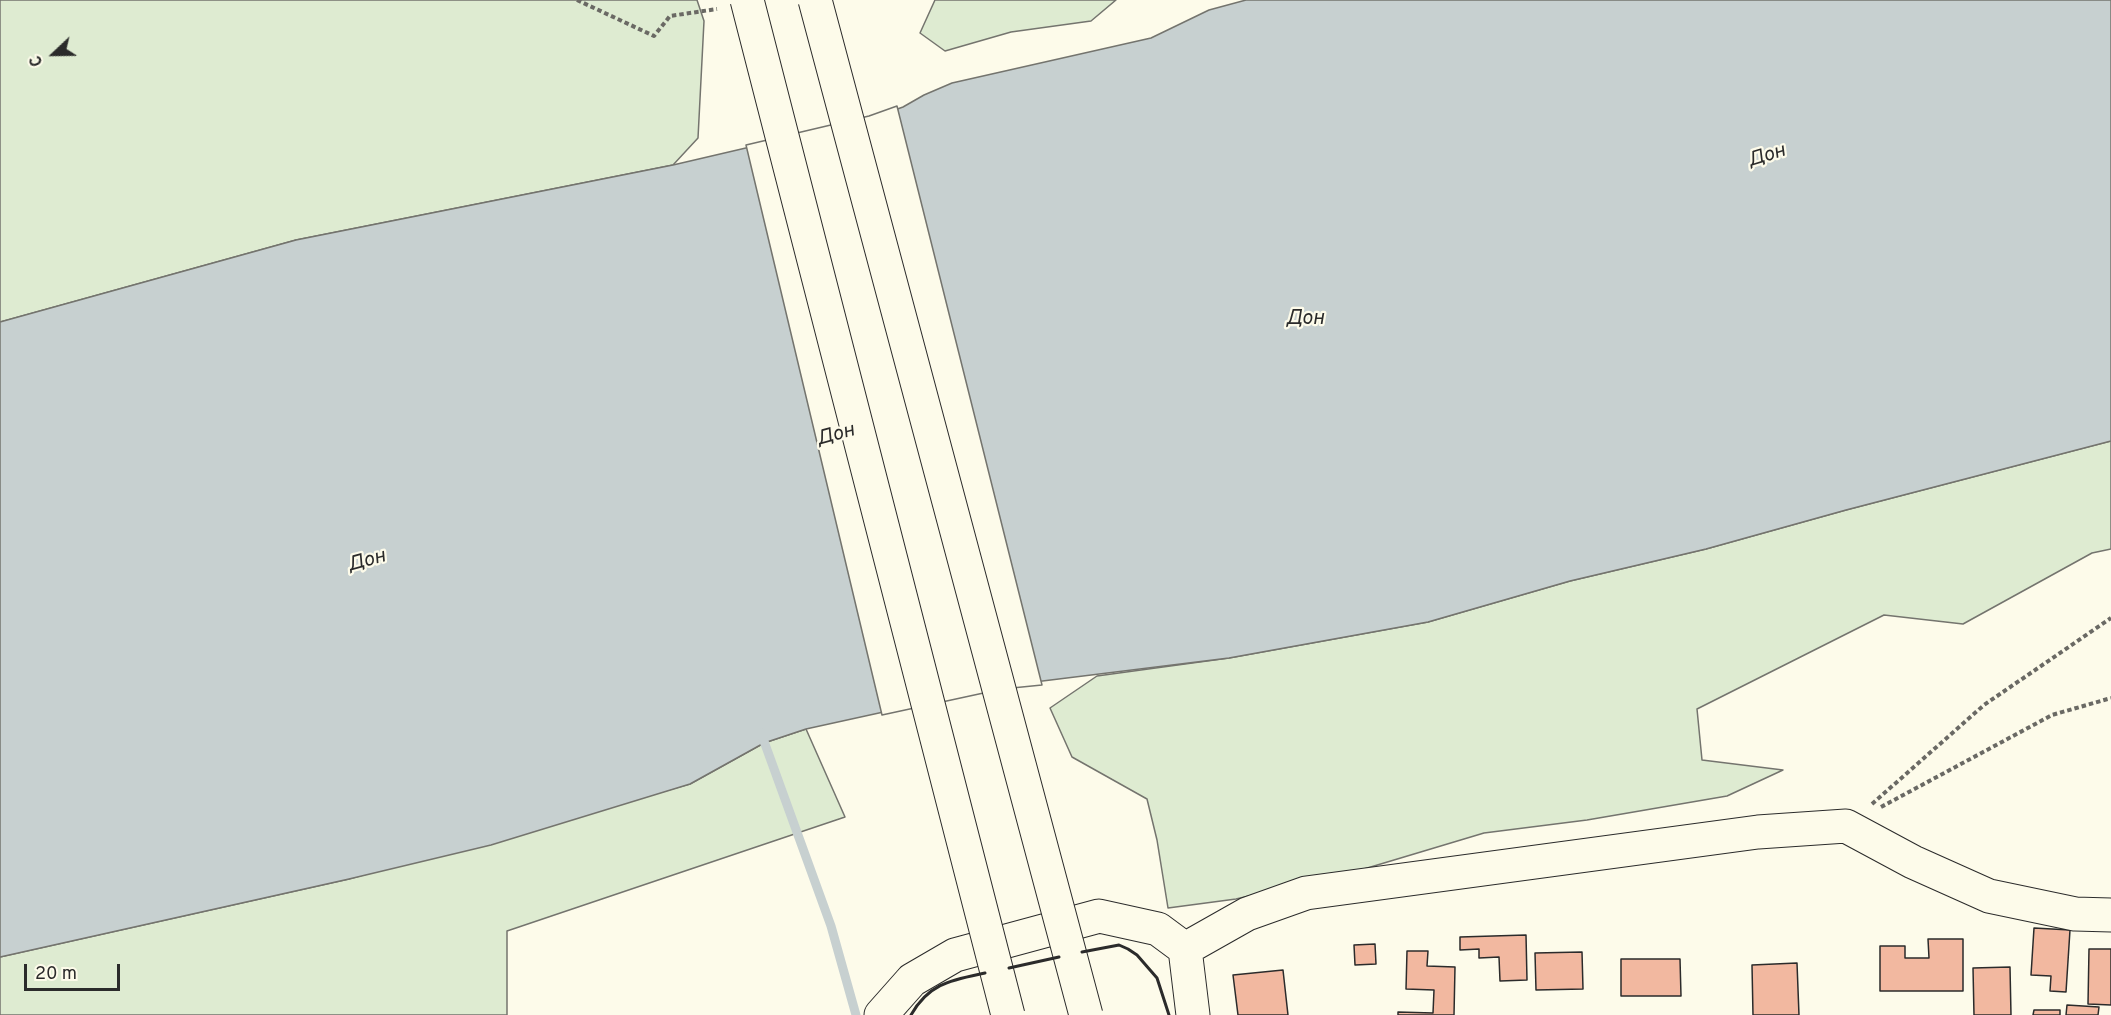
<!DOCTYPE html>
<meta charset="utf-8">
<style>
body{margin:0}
#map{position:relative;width:2111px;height:1015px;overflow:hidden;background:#fdfbea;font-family:Overpass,sans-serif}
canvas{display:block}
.north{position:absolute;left:24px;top:24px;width:60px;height:60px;-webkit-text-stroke:4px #fdfbea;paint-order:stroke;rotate:248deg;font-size:16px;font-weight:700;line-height:24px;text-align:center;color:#2b2b2b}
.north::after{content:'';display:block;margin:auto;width:21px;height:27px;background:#2b2b2b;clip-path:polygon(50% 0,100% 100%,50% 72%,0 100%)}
.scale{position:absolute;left:24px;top:964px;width:96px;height:27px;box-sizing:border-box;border:3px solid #2b2b2b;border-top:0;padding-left:8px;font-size:18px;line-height:21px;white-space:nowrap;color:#2b2b2b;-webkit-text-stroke:4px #fdfbea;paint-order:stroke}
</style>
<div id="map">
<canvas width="2111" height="1015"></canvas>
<div class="north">С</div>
<div class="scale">20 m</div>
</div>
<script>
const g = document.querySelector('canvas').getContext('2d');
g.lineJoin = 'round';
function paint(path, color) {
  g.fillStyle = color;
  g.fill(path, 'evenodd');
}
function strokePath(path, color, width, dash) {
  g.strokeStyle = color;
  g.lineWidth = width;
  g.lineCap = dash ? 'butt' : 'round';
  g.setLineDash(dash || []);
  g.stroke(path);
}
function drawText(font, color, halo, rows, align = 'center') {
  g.font = font + ' Overpass,sans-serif';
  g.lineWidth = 4.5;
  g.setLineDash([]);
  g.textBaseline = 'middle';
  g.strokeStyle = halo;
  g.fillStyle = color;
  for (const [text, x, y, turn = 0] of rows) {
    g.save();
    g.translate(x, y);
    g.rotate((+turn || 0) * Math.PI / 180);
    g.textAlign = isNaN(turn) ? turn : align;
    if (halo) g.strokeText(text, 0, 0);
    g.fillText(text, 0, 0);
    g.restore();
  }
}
const green = new Path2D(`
 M 0,0 L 697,0 L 704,21 L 698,138 L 673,165 L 296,240 L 0,322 Z
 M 935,0 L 1116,0 L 1091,21 L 1011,32 L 945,51 L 920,33 Z
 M 2111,441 L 2111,549 L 2092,553 L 1963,624 L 1884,615 L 1697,709 L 1702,760 L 1783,770 L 1727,796 L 1587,820 L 1484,833 L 1364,869 L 1236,899 L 1168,908 L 1157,840 L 1147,799 L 1072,757 L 1050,708 L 1097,676 L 1229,658 L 1428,622 L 1570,581 L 1706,549 L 1846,510 Z
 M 806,729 L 845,817 L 507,931 L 507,1015 L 0,1015 L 0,957 L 349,879 L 690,784 L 764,743 Z`);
const water = new Path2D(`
 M 1246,0 L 2111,0 L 2111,441 L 1846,510 L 1706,549 L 1570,581 L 1428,622 L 1229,658 L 1002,686 L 806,729 L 764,743 L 690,784 L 491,845 L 349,879 L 0,957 L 0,322 L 296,240 L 673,165 L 870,119 L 903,107 L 924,95 L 952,83 L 1151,38 L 1209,10 Z`);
const pier = new Path2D(`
 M 897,106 L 1042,685 L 1002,689 L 882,715 L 746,145 L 869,116 Z`);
const stream = new Path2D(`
 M 761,733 L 831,926 L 856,1015`);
const building = new Path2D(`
 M 2034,928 L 2070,930 L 2066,992 L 2050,991 L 2051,976 L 2031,975 Z
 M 1526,935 L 1527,980 L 1500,981 L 1499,957 L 1479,958 L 1479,949 L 1460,950 L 1460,937 Z
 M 1928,939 L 1963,939 L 1963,991 L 1880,991 L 1880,946 L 1905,946 L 1905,958 L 1929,958 Z
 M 1375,944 L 1376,964 L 1355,965 L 1354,945 Z
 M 2089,949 L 2111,949 L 2111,1005 L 2088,1004 Z
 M 1407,951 L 1428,951 L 1427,966 L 1455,967 L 1454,1015 L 1398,1015 L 1398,1012 L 1433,1013 L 1434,990 L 1406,989 Z
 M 1582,952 L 1583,989 L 1536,990 L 1535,953 Z
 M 1621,959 L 1680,959 L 1681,996 L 1621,996 Z
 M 1797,963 L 1799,1015 L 1753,1015 L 1752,965 Z
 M 2010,967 L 2011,1015 L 1974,1015 L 1973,968 Z
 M 1283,970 L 1288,1015 L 1238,1015 L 1233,975 Z
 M 2067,1005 L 2099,1007 L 2098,1015 L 2066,1015 Z
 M 2034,1010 L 2060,1010 L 2060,1015 L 2033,1015 Z`);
const path = new Path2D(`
 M 577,0 L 654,36 L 670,16 L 717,9
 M 1872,804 L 1984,705 L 2111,618
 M 1881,807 L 2052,715 L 2111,698`);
const minor = new Path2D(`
 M 1185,949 L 1247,914 L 1306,893 L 1758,832 L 1846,826 L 1913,862 L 1989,896 L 2075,914 L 2111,915
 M 881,1015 L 912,980 L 955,955 L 1099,916 L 1158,929 L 1185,949 L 1193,1015`);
const highwayBridge = new Path2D(`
 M 747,0 L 1008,1015
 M 815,0 L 1086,1015`);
const wall = new Path2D(`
 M 1082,952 L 1119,945 L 1128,949 L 1137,955 L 1157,978 L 1169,1015
 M 1009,968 L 1059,957
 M 911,1015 C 929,983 952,980 985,973`);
const waterNames = [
 ["Дон",1767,157,-17],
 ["Дон",1305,320],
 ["Дон",836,436,-15],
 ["Дон",367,562,-15]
];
paint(green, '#deebd1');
strokePath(green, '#74746e', 1.5);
paint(water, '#c7d0d0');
strokePath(water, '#74746e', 1.5);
paint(pier, '#fdfbea');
strokePath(pier, '#74746e', 1.5);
strokePath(stream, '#c7d0d0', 9);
paint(building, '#f2b8a0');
strokePath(building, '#2b2b2b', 1.5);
strokePath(minor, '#2b2b2b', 35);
strokePath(path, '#6a6964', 4, [4.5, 3]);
strokePath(minor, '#fdfbea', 33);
strokePath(highwayBridge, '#2b2b2b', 35, []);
strokePath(highwayBridge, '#fdfbea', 33);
strokePath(wall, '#2b2b2b', 3);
drawText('italic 20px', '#2b2b2b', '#fdfbea', waterNames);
</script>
